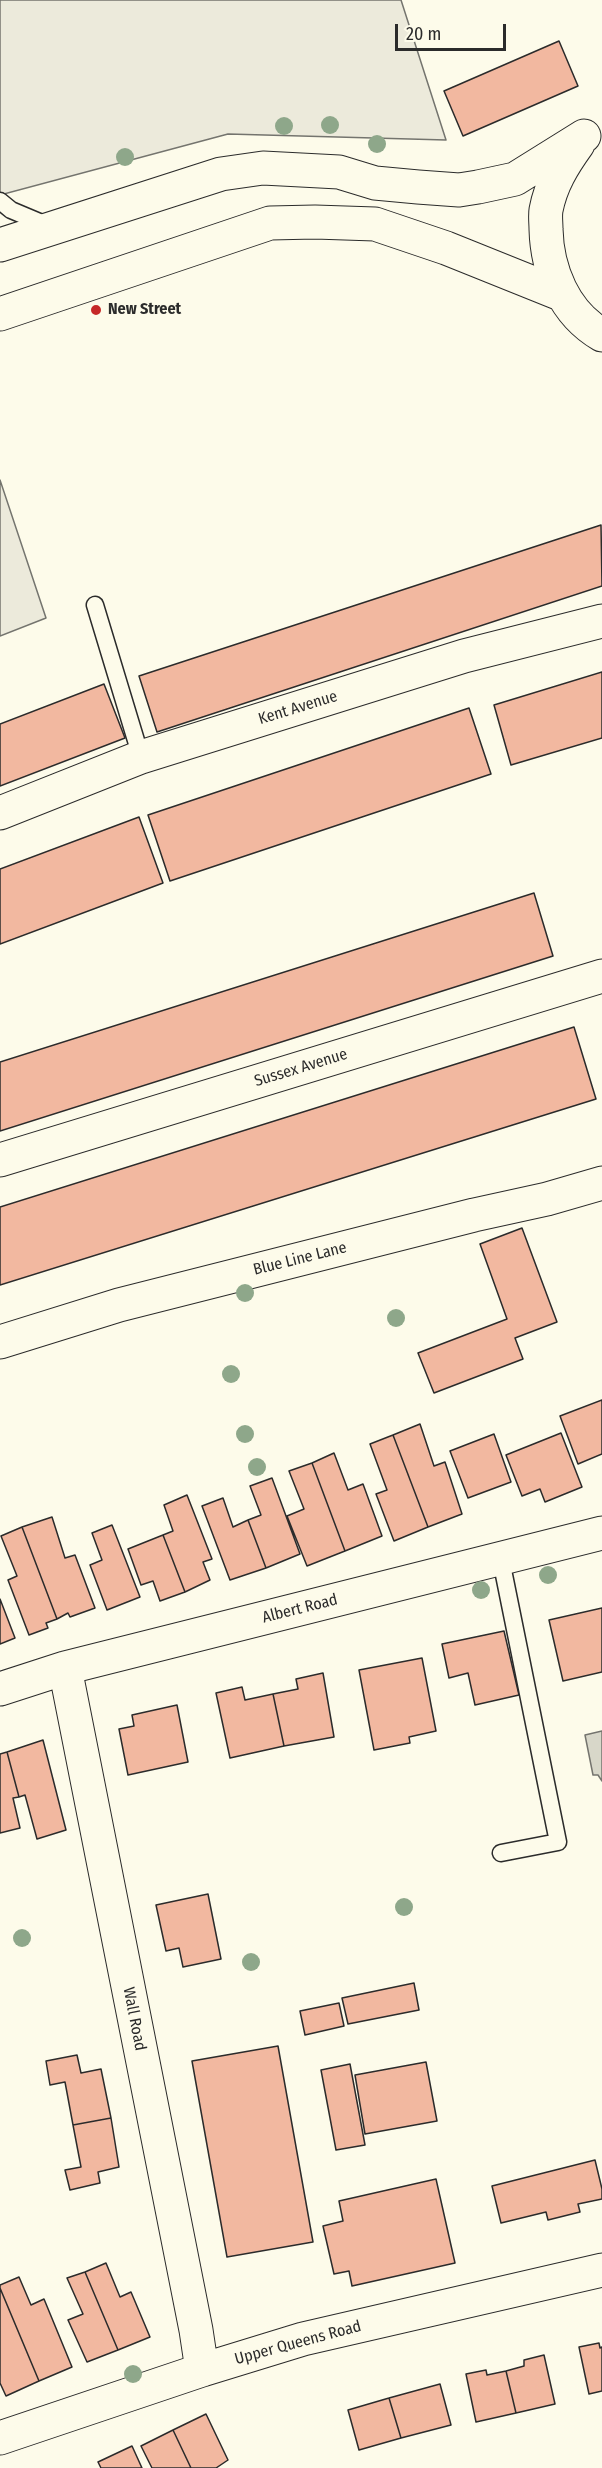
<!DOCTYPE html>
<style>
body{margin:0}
#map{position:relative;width:602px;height:2468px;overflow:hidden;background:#fdfbea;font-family:"Fira Sans Condensed",sans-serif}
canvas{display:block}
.scale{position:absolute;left:395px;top:24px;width:111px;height:27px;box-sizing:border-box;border:3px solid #2b2b2b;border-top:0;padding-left:8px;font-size:18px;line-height:21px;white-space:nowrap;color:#2b2b2b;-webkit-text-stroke:4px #fdfbea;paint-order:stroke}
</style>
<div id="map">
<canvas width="602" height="2468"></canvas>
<div class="scale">20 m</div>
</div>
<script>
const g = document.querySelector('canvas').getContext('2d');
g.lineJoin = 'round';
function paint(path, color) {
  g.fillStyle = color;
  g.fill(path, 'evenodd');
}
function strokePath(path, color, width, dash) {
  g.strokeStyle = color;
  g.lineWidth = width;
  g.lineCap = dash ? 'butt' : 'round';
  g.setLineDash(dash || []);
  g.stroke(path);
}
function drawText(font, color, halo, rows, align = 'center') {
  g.font = font + ' "Fira Sans Condensed",sans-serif';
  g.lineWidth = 4.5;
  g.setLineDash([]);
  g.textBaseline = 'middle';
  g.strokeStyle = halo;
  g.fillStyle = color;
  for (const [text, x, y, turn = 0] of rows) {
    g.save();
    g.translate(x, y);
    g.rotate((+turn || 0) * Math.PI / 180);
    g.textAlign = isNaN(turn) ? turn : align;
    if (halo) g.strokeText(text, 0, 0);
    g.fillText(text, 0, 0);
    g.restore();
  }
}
const parking = new Path2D(`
 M 0,0 L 401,0 L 446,140 L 228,134 L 0,195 Z
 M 0,480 L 46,618 L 0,636 Z`);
const water = new Path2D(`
 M 602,1731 L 602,1781 L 598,1775 L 593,1775 L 585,1735 Z`);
const building = new Path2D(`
 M 559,41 L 578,86 L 463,136 L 444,91 Z
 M 601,525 L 602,586 L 157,732 L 139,676 Z
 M 602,672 L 602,738 L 511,765 L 494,705 Z
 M 104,684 L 125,738 L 0,786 L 0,724 Z
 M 469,708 L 491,774 L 170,881 L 148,815 Z
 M 139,817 L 163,883 L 0,944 L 0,869 Z
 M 534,893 L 553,956 L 0,1131 L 0,1062 Z
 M 574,1027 L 596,1099 L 0,1285 L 0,1207 Z
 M 522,1228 L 557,1322 L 515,1338 L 523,1359 L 434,1393 L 418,1353 L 507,1319 L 480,1244 Z
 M 602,1400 L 602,1454 L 578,1464 L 560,1416 Z
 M 420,1424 L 434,1466 L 445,1462 L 462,1514 L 428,1527 L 393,1435 Z
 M 561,1433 L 582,1487 L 545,1502 L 540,1489 L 522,1496 L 506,1455 Z
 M 494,1434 L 511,1482 L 468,1498 L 450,1451 Z
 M 393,1435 L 428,1527 L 394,1541 L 376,1494 L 387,1490 L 370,1444 Z
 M 334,1453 L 348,1490 L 363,1484 L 382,1536 L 345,1551 L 312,1463 Z
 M 312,1463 L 345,1551 L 307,1566 L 287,1516 L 304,1509 L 289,1471 Z
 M 272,1478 L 300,1554 L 266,1568 L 248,1520 L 261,1515 L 250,1486 Z
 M 187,1495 L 212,1559 L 203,1562 L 210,1580 L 185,1592 L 163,1535 L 173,1531 L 164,1505 Z
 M 223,1498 L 233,1527 L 248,1520 L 266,1568 L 230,1580 L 202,1506 Z
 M 52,1517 L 65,1558 L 75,1555 L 95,1608 L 70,1617 L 68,1613 L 57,1619 L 22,1527 Z
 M 112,1525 L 140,1597 L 107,1610 L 90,1565 L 102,1560 L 92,1533 Z
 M 22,1527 L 57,1619 L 46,1623 L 48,1628 L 29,1635 L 8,1580 L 17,1576 L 1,1536 Z
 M 163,1535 L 185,1592 L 160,1601 L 153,1581 L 141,1585 L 128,1549 Z
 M 0,1599 L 15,1638 L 0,1644 Z
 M 602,1608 L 602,1672 L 563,1681 L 549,1620 Z
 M 504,1631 L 519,1695 L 475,1705 L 468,1673 L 449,1678 L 442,1644 Z
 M 422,1658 L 436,1731 L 409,1737 L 410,1743 L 374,1750 L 359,1670 Z
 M 323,1673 L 334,1737 L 284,1746 L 273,1694 L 298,1689 L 296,1679 Z
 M 242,1687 L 245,1700 L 273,1694 L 284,1746 L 230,1758 L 216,1693 Z
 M 177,1705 L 188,1762 L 128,1775 L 119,1729 L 134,1726 L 132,1715 Z
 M 43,1740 L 66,1830 L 37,1839 L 25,1795 L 19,1797 L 7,1752 Z
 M 7,1752 L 19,1797 L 13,1798 L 20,1828 L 0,1833 L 0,1754 Z
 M 208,1894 L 221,1959 L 183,1967 L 179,1948 L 166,1951 L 156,1905 Z
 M 414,1983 L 419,2010 L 348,2024 L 342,1998 Z
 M 339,2003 L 344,2026 L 305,2035 L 300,2011 Z
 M 278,2046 L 313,2242 L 227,2257 L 192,2061 Z
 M 77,2055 L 81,2073 L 101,2069 L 111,2118 L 73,2125 L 65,2082 L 50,2085 L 46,2061 Z
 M 426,2062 L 437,2121 L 365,2134 L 355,2075 Z
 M 350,2064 L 365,2145 L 336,2150 L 321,2070 Z
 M 111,2118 L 119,2167 L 98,2172 L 100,2183 L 70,2190 L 65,2170 L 81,2167 L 73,2125 Z
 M 595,2160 L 602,2189 L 602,2199 L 578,2204 L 580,2212 L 548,2220 L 546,2212 L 501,2223 L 492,2186 Z
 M 436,2179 L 455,2263 L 352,2286 L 349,2271 L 334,2274 L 323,2226 L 343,2221 L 339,2201 Z
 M 106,2263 L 120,2297 L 131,2292 L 150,2337 L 118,2350 L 85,2272 Z
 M 85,2272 L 118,2350 L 87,2362 L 68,2320 L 83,2314 L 67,2278 Z
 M 19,2277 L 31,2305 L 44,2299 L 72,2367 L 39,2381 L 0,2288 L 0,2285 Z
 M 0,2288 L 39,2381 L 6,2396 L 0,2383 Z
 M 599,2343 L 600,2348 L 602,2347 L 602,2391 L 589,2394 L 579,2347 Z
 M 544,2355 L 555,2404 L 516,2413 L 506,2371 L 524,2366 L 524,2360 Z
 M 486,2370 L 487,2375 L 506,2371 L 516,2413 L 476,2422 L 466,2374 Z
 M 440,2384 L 451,2425 L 401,2438 L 389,2398 Z
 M 389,2398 L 401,2438 L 359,2450 L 348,2410 Z
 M 206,2414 L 228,2460 L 216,2468 L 191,2468 L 173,2430 Z
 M 173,2430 L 191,2468 L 152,2468 L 141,2446 Z
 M 132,2446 L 142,2468 L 101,2468 L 98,2462 Z`);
const service = new Path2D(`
 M 0,201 L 11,210 L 49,226
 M 95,605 L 141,757
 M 501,1560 L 558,1842 L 501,1853`);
const minor = new Path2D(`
 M 0,813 L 141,757 L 464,656 L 602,621
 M 0,1160 L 602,976
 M 0,1342 L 119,1305 L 474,1215 L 547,1199 L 602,1183
 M 65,1668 L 196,2330 L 202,2370
 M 0,1689 L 65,1668 L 602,1533
 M 0,2438 L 202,2370 L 303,2339 L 602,2270`);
const primary = new Path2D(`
 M 578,144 C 563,165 551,184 546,210 C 545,216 546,223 546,229 C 547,270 564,313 602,335
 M 0,245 L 221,174 L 263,168 L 339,172 L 375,183 L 418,187 L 459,190 L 478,187 L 515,179 L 584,136
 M 0,314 L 270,223 L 315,222 L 375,224 L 446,248 L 563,295`);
const trees = [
 [330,125],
 [284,126],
 [377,144],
 [125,157],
 [245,1293],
 [396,1318],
 [231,1374],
 [245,1434],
 [257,1467],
 [548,1575],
 [481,1590],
 [404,1907],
 [22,1938],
 [251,1962],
 [133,2374]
];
const markers = [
 [96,310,6,"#c62828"]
];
const poiNames = [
 ["New Street",108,310]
];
const streetNames = [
 ["Kent Avenue",298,708,-17],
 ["Sussex Avenue",301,1068,-17],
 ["Blue Line Lane",300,1259,-14],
 ["Albert Road",300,1609,-14],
 ["Wall Road",134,2019,79],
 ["Upper Queens Road",298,2343,-15]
];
paint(parking, '#eceadb');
strokePath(parking, '#74746e', 1.5);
paint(water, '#d8d7c9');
strokePath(water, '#74746e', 1.5);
paint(building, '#f2b8a0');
strokePath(building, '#2b2b2b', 1.5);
strokePath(service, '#2b2b2b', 19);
strokePath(minor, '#2b2b2b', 35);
strokePath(primary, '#2b2b2b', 35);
strokePath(service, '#fdfbea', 16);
strokePath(minor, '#fdfbea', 33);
strokePath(primary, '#fdfbea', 33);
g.fillStyle = '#8ea78a';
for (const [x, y] of trees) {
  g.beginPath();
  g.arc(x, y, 9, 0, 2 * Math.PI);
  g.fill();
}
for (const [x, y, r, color] of markers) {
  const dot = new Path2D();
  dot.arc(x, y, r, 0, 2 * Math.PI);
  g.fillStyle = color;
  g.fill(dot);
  strokePath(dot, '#fdfbea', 2);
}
drawText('bold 16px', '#2b2b2b', '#fdfbea', poiNames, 'left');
drawText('16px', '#2b2b2b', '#fdfbea', streetNames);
</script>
